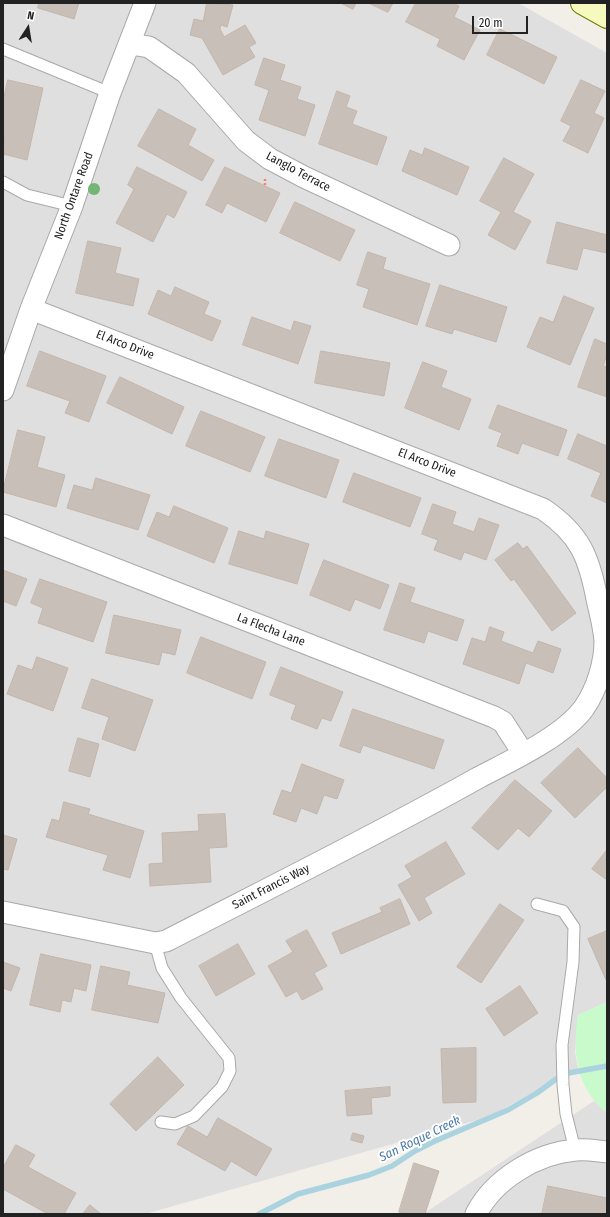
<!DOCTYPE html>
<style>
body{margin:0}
#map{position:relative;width:610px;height:1217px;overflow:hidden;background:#f2efe9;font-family:"Fira Sans Condensed",sans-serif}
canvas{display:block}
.frame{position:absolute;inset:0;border:4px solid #222;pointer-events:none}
.north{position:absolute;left:8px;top:8px;width:40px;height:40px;-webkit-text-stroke:3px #fff;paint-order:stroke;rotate:12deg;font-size:11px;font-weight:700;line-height:16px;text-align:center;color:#222}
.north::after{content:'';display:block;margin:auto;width:14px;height:18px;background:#222;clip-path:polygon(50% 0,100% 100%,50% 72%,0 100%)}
.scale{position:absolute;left:472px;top:16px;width:56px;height:18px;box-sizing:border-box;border:2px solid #222;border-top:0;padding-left:5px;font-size:12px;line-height:14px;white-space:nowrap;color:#222;-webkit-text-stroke:3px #fff;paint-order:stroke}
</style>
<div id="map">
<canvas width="610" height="1217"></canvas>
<div class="frame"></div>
<div class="north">N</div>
<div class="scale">20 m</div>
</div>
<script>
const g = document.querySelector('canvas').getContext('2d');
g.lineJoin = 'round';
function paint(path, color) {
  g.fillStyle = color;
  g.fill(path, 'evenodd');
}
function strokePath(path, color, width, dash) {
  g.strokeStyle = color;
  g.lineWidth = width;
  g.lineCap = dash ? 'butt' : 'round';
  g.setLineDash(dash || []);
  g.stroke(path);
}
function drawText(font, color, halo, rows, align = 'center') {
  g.font = font + ' "Fira Sans Condensed",sans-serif';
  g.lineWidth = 4;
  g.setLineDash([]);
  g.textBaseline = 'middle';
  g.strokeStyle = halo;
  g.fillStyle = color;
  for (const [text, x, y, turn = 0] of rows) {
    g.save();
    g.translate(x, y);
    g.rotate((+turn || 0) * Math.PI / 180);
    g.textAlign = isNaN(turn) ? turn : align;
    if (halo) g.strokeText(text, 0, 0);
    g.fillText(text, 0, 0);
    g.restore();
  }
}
const residential = new Path2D(`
 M 3,3 L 518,3 L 607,53 L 607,1002 L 578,1015 L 575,1052 L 578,1069 L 488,1117 L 145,1214 L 3,1214 Z
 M 594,1101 L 607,1113 L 607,1214 L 423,1214 Z`);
const park = new Path2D(`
 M 607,1002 L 607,1113 C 576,1088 572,1053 578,1015 Z`);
const stream = new Path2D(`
 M 259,1214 L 298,1194 L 369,1175 L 392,1166 L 415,1151 L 435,1141 L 508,1110 L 537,1093 L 563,1074 L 607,1066`);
const building = new Path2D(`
 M 39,3 L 79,3 L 74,19 L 38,8 Z
 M 207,3 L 233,5 L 227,27 L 221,25 L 220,29 L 224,37 L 245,25 L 256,43 L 249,47 L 255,57 L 223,75 L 202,38 L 190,35 L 194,19 L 203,21 Z
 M 341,3 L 356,3 L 353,9 Z
 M 369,3 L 393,3 L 388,12 Z
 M 416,3 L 453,3 L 459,6 L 454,17 L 480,30 L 464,60 L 437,46 L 440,39 L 406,22 Z
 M 500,29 L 557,57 L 544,84 L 487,55 Z
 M 264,58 L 285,65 L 280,80 L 301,87 L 297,99 L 315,105 L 305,136 L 259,120 L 269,90 L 255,85 Z
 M 8,80 L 43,88 L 27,160 L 3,154 L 4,135 L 3,134 L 3,102 Z
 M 581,80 L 605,91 L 594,113 L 604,118 L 588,153 L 563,141 L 571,126 L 561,121 Z
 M 337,91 L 350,96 L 346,107 L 357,111 L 352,124 L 387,137 L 377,165 L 319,144 Z
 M 159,109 L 196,129 L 188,145 L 214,160 L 202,181 L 138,146 Z
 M 425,148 L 469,167 L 457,195 L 402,171 L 410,150 L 422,155 Z
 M 504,158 L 534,174 L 513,212 L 531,221 L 515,250 L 488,235 L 501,212 L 480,201 Z
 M 137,167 L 187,192 L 174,218 L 167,214 L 153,242 L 116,223 L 134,189 L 128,185 Z
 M 225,167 L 280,193 L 266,222 L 227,203 L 222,213 L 206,205 Z
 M 295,202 L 355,230 L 340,261 L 280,233 Z
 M 557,222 L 607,235 L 607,253 L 583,248 L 577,270 L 547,263 Z
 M 88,241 L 121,248 L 115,273 L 139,279 L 133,306 L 76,293 Z
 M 368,252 L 386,258 L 383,269 L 430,284 L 417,325 L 363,307 L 369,289 L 357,285 Z
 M 440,285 L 507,307 L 496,342 L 454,329 L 452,334 L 426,326 Z
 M 175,287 L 209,302 L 204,314 L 221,321 L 212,341 L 148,314 L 158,290 L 171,296 Z
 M 564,296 L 594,308 L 570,365 L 527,347 L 540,317 L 553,322 Z
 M 252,317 L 291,331 L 294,321 L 311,326 L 298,364 L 243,345 Z
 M 595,339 L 607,344 L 607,355 L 603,366 L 607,367 L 607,397 L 578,387 Z
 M 40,351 L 106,376 L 89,422 L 65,413 L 70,401 L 27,386 Z
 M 321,351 L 390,363 L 384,396 L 315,383 Z
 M 423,362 L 447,371 L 441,387 L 471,399 L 459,430 L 405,408 Z
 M 120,377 L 184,407 L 172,434 L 107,403 Z
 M 498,405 L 567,430 L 558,456 L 522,443 L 518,454 L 497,446 L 502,433 L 489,428 Z
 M 201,411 L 265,437 L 250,472 L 186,446 Z
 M 18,430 L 45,437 L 37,467 L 65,475 L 56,507 L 3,492 Z
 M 578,434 L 607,446 L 607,503 L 591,496 L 601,473 L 568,459 Z
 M 279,439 L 339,460 L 326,498 L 265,476 Z
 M 354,473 L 421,498 L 410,527 L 343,502 Z
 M 96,478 L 150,495 L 138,530 L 67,508 L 74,485 L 92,490 Z
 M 433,504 L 456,512 L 452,524 L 474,532 L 479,518 L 499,525 L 486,560 L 464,552 L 461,560 L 434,550 L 438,540 L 422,534 Z
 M 174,506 L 228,528 L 214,563 L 147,536 L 157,512 L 169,517 Z
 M 239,531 L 264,539 L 266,531 L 309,544 L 297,584 L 229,564 Z
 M 518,543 L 523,549 L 527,546 L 576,613 L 552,631 L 514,579 L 511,581 L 495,560 Z
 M 324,560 L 389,585 L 380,609 L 355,599 L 350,611 L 310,595 Z
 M 3,570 L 27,579 L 16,606 L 3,601 Z
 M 40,579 L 107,602 L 93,642 L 38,623 L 43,608 L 31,603 Z
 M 400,583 L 415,588 L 410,602 L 464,620 L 457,641 L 428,631 L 424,643 L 384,630 Z
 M 114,615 L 181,630 L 175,655 L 162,652 L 159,665 L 106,653 Z
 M 490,627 L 504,632 L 501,641 L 533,653 L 538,641 L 561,649 L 553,673 L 526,663 L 519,684 L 463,664 L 472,638 L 485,642 Z
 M 201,637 L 266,662 L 252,699 L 187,673 Z
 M 37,657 L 68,668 L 53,711 L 7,694 L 18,665 L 32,670 Z
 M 281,667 L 343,692 L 331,721 L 322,718 L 317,729 L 291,719 L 296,705 L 270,695 Z
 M 92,679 L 153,700 L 135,751 L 102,739 L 109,717 L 82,708 Z
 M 353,709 L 444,740 L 434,769 L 363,745 L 360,753 L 340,746 Z
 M 78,738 L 99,744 L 90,777 L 69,771 Z
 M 578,748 L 607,778 L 607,787 L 575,818 L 541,783 Z
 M 302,764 L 344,780 L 337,799 L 324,795 L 317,814 L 301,808 L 296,822 L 273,814 L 282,790 L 291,793 Z
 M 515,780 L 552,811 L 529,837 L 518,828 L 498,850 L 472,828 Z
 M 64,802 L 90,809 L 88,814 L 144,831 L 130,878 L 103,870 L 108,855 L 46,837 L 52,819 L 59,821 Z
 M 225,814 L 227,847 L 209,848 L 211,882 L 150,886 L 149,864 L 163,863 L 162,833 L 199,831 L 198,815 Z
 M 3,835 L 17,839 L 8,870 L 3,869 Z
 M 446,842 L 465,874 L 424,898 L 432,913 L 419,921 L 398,885 L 412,877 L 405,866 Z
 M 607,850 L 607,880 L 592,869 Z
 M 400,899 L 410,924 L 341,954 L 332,933 L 382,912 L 380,908 Z
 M 500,904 L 524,920 L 481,983 L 457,967 Z
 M 307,930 L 327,966 L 314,973 L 323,989 L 302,1000 L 297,991 L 286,997 L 268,966 L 293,952 L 286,941 Z
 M 607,931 L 607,982 L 588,939 Z
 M 238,944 L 255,974 L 216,996 L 199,966 Z
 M 41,954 L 91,965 L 86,991 L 74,988 L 71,1002 L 62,1000 L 60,1012 L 30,1005 Z
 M 3,962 L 20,968 L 11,991 L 3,988 Z
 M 101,966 L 130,972 L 127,985 L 165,993 L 158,1023 L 92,1010 Z
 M 520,986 L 538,1013 L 504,1036 L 486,1009 Z
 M 476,1048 L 476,1102 L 443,1103 L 441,1049 Z
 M 158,1057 L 184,1085 L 136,1131 L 110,1104 Z
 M 390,1087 L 390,1096 L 371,1098 L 372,1114 L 347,1116 L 345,1091 Z
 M 218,1118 L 272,1149 L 256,1176 L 231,1161 L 225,1171 L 177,1144 L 188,1126 L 207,1137 Z
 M 353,1133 L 364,1136 L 362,1143 L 351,1140 Z
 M 16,1145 L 35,1155 L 28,1167 L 76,1193 L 64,1214 L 48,1214 L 3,1189 L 3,1168 Z
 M 414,1163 L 439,1171 L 425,1214 L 405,1214 L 399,1212 Z
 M 548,1186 L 607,1198 L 607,1214 L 542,1214 Z
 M 90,1205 L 101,1214 L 83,1214 Z`);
const path = new Path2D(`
 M 265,179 L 265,186`);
const lane = new Path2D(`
 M 3,49 L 110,93
 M 3,182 L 27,195 L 72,206
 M 537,904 L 563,911 L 574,927 L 573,962 L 562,1045 L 563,1085 L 566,1114 L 575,1150
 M 155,943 L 162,968 L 181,998 L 229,1058 L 230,1071 L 222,1087 L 194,1116 L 175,1124 L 161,1122`);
const street = new Path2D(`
 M 131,44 L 149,47 L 186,73 L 246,141 L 270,159 L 304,177 L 449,245
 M 3,390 L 31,309 L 72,206 L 110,93 L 145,3
 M 3,525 L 494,717 L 503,722 L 523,753
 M 3,912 L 155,943 L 166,941 C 269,888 374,836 476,779 C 508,762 563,737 584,708 C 597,689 605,663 605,641 C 604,627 600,613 597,599 C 589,557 580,534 543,509 L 31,309
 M 476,1214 C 494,1179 537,1153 576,1150 C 587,1149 597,1151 607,1152`);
const secondary = new Path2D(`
 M 582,3 L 607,17`);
const trees = [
 [94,189]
];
const streetNames = [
 ["Langlo Terrace",298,172,28],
 ["North Ontare Road",74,196,-70],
 ["El Arco Drive",125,345,21],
 ["El Arco Drive",427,463,21],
 ["La Flecha Lane",271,630,21],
 ["Saint Francis Way",271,887,-27]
];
const waterNames = [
 ["San Roque Creek",420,1139,-26]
];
paint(residential, '#e0dfdf');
paint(park, '#c8facc');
strokePath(stream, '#aad3df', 5.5);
paint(building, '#c7bfb8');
strokePath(building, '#c4b6ab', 1);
strokePath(lane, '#a9a9a9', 13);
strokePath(street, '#a9a9a9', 23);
strokePath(secondary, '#707d05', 24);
strokePath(path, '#fa8072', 2.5, [2, 2]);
strokePath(lane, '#fff', 11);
strokePath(street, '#fff', 21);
strokePath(secondary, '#f7fabf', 22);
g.fillStyle = '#74b475';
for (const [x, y] of trees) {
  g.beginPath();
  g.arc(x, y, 6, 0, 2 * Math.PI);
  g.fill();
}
drawText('12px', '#222', '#fff', streetNames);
drawText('italic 13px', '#4a7aab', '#fff', waterNames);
</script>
